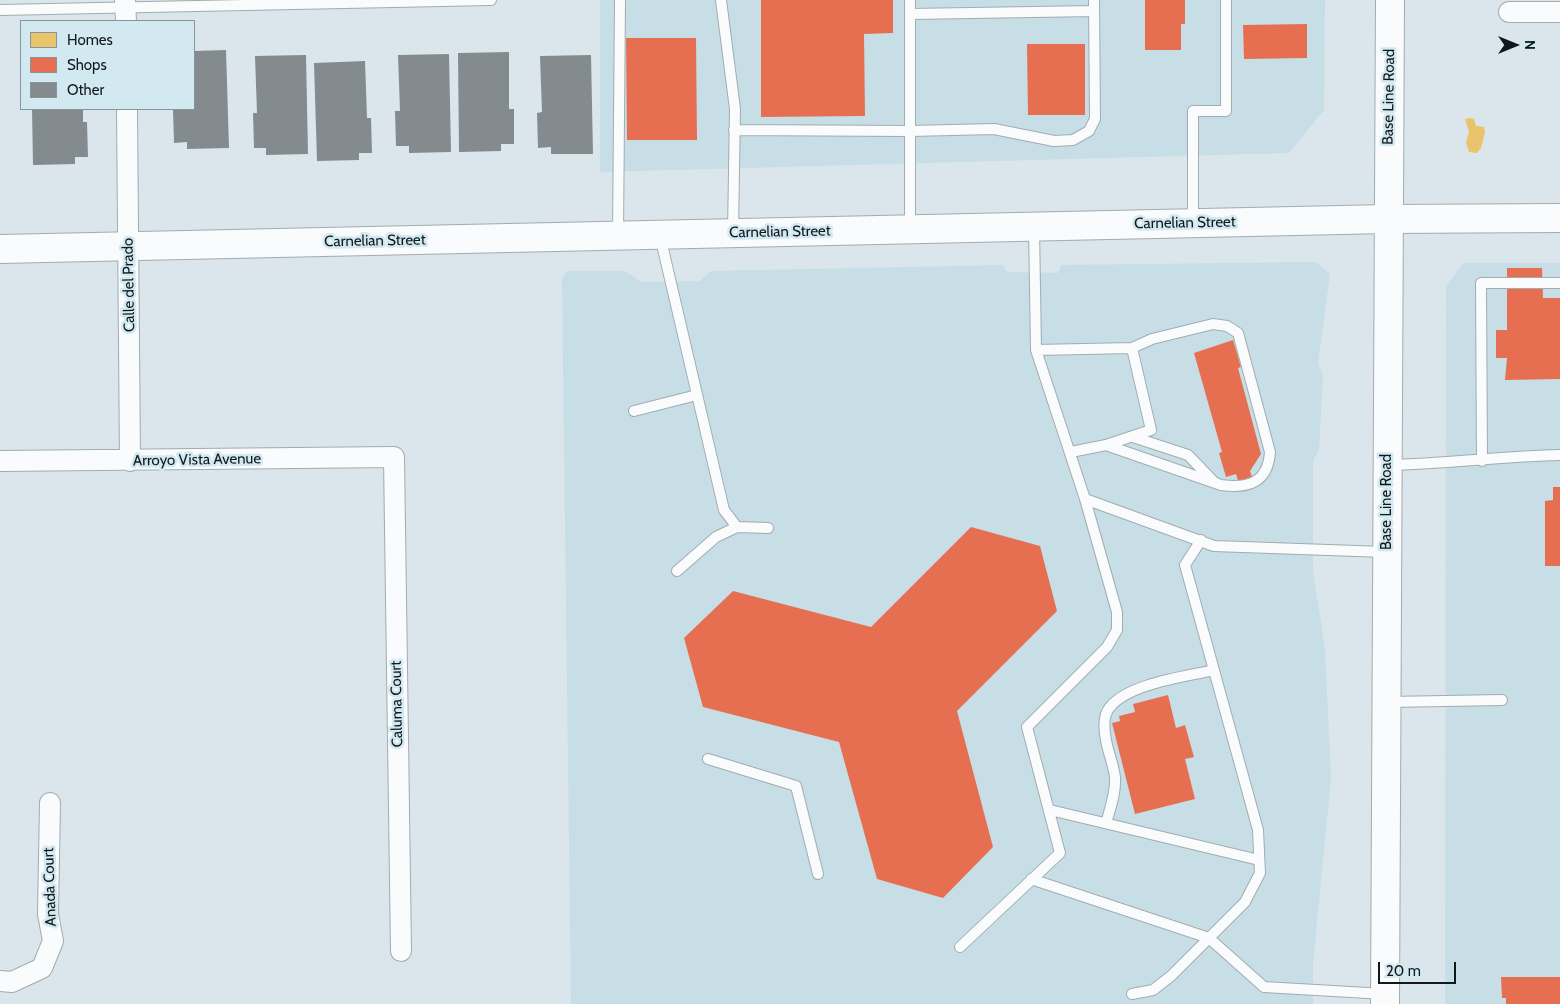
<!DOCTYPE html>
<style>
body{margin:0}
#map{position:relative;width:1560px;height:1004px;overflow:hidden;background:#dae6eb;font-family:Cabin,sans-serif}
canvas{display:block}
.legend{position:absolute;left:20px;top:20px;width:175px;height:90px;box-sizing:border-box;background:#d3e9f2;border:1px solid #85959c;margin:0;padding:6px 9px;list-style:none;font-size:15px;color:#11181b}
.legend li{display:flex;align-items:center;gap:10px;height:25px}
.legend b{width:25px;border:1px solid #85959c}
.north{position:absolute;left:1490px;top:20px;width:50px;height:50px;-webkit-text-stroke:4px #d3e9f2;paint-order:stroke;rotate:90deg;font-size:14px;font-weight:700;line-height:20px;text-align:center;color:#11181b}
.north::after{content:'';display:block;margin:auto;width:18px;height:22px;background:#11181b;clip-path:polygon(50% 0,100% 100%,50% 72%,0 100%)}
.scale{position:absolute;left:1378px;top:962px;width:78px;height:22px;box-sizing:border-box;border:2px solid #11181b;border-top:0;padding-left:6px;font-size:15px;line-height:18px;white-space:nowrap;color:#11181b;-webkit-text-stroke:4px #d3e9f2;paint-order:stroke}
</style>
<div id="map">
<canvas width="1560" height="1004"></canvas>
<ul class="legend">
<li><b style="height:14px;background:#e9c46a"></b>Homes</li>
<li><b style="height:14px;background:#e76f51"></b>Shops</li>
<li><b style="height:14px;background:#838b8f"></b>Other</li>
</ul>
<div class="north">N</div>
<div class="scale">20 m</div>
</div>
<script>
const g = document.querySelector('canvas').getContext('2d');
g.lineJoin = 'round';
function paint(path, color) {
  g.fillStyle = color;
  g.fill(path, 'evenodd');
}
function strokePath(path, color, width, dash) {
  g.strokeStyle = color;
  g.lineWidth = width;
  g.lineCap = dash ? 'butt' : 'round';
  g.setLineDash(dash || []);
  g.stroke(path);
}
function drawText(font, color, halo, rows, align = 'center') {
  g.font = font + ' Cabin,sans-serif';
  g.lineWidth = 5;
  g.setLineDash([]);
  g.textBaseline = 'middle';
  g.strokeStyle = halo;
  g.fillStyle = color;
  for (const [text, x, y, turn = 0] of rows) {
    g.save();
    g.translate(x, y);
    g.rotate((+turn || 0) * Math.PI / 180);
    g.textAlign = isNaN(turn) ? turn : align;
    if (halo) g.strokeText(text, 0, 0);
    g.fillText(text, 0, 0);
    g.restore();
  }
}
const built = new Path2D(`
 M 600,0 L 1325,0 L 1324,110 L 1289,153 L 600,172 Z
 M 1316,262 L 1330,274 L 1318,364 L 1323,375 L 1319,450 L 1313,461 L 1313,572 L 1325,649 L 1331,779 L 1313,963 L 1313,1004 L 571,1004 L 562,279 L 567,271 L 625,271 L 641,282 L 700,281 L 711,271 L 1003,265 L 1007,272 L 1058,273 L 1061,265 Z
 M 1463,263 L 1560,263 L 1560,1004 L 1445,1004 L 1446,287 Z`);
const homes = new Path2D(`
 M 1470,118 L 1474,119 L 1476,126 L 1484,127 L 1485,132 L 1481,148 L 1477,153 L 1469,152 L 1466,143 L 1469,132 L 1465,119 Z`);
const shops = new Path2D(`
 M 761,0 L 893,0 L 893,33 L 864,34 L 865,116 L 761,117 Z
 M 1145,0 L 1185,0 L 1185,24 L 1181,24 L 1181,50 L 1145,50 Z
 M 1307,24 L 1307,58 L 1244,59 L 1243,25 Z
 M 626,38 L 696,38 L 697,140 L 627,140 Z
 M 1027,44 L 1085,44 L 1085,115 L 1028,115 Z
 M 1507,268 L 1542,268 L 1543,298 L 1560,298 L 1560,379 L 1505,380 L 1507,358 L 1496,358 L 1496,330 L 1507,330 Z
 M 1233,340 L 1241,367 L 1238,368 L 1261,454 L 1250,471 L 1253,480 L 1239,484 L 1236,474 L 1226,477 L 1219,453 L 1222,452 L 1194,353 Z
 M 1553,487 L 1560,487 L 1560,566 L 1545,566 L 1545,501 L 1553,500 Z
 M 971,527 L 1040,546 L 1057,611 L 957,711 L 993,847 L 943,898 L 877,879 L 839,742 L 703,707 L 684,638 L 733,591 L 871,627 Z
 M 1168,695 L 1176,728 L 1185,725 L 1194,757 L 1185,759 L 1195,799 L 1135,814 L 1112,723 L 1120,721 L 1119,716 L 1135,712 L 1133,704 Z
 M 1501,977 L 1560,977 L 1560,1004 L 1506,1004 L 1506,998 L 1502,998 Z`);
const building = new Path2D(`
 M 226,50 L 229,148 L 187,149 L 187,142 L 174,143 L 173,109 L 194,109 L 194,51 Z
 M 509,52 L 509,109 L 514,109 L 514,144 L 501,144 L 501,151 L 459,152 L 458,53 Z
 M 449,54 L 451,152 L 409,153 L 409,146 L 396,146 L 395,111 L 400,111 L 398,55 Z
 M 306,55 L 308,154 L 266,155 L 266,148 L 254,148 L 253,113 L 257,113 L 255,56 Z
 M 591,55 L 593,154 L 551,154 L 551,147 L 538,148 L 537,113 L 542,112 L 540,56 Z
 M 365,61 L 367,118 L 371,118 L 372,153 L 359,153 L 359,160 L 317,161 L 314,63 Z
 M 32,109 L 83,109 L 83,122 L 87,122 L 88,157 L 75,157 L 75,164 L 33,165 Z`);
const lane = new Path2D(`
 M 721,0 L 735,109 L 733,233
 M 0,10 L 491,0
 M 910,14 L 1094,11
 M 734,130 L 910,131 L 994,129 L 1054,141 L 1073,140 L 1089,131 L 1095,119 L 1094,0
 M 1193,221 L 1193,111 L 1226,111 L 1226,0
 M 1034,227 L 1036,350 L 1085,499 L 1214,546 L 1385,552
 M 910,228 L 910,0
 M 618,235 L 620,0
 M 660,236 L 724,510 L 737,527 L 768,528
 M 1036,350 L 1132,348 L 1152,339 L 1213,324 L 1227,326 L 1238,333 L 1270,452 C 1268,482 1249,489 1221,485 L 1106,445
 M 634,411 L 697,395
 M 1133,437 L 1188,455 L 1213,481
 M 1071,452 L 1106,445 L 1151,430 L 1132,348
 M 1482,461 L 1481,283 L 1560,283
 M 1388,465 C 1446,464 1502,456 1560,455
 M 677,571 L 716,537 L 737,527
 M 1388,702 L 1502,700
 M 708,759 L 796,786 L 818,874
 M 1050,810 L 1259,860
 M 1106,823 C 1110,809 1116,793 1115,778 C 1114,765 1108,753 1106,740 C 1104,730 1103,715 1110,707 C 1130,683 1185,677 1214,670
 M 1031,879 L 1209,938 L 1245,902 L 1260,873 L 1258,830 L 1185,565 L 1201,540
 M 960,947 L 1060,853 L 1027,727 L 1107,647 L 1117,630 L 1117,612 L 1085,499
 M 1132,994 L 1153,990 L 1171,976 L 1209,938 L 1264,987 L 1385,994`);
const street = new Path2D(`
 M 125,0 L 126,21
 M 1509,12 L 1560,12
 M 127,109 L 130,461
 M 0,461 L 394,457 L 401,951
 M 0,981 L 12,982 L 42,968 L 53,941 L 48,914 L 50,803`);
const secondary = new Path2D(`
 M 0,249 L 1387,219 L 1560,218`);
const primary = new Path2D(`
 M 1385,1004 L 1390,0`);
const streetNames = [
 ["Base Line Road",1389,97,-89],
 ["Carnelian Street",1185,223,-1],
 ["Carnelian Street",780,232,-1],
 ["Carnelian Street",375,241,-1],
 ["Calle del Prado",129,285,-91],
 ["Arroyo Vista Avenue",197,460,-1],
 ["Base Line Road",1387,502,-90],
 ["Caluma Court",397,704,-91],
 ["Anada Court",50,887,-92]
];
paint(built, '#c7dee6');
paint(homes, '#e9c46a');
paint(shops, '#e76f51');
paint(building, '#838b8f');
strokePath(lane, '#a2acaf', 12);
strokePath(street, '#a2acaf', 22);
strokePath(secondary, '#a2acaf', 30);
strokePath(primary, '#a2acaf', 30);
strokePath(lane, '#f9fbfc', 10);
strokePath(street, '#f9fbfc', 20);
strokePath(secondary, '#f9fbfc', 28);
strokePath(primary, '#f9fbfc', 28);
drawText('15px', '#11181b', '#d3e9f2', streetNames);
</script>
